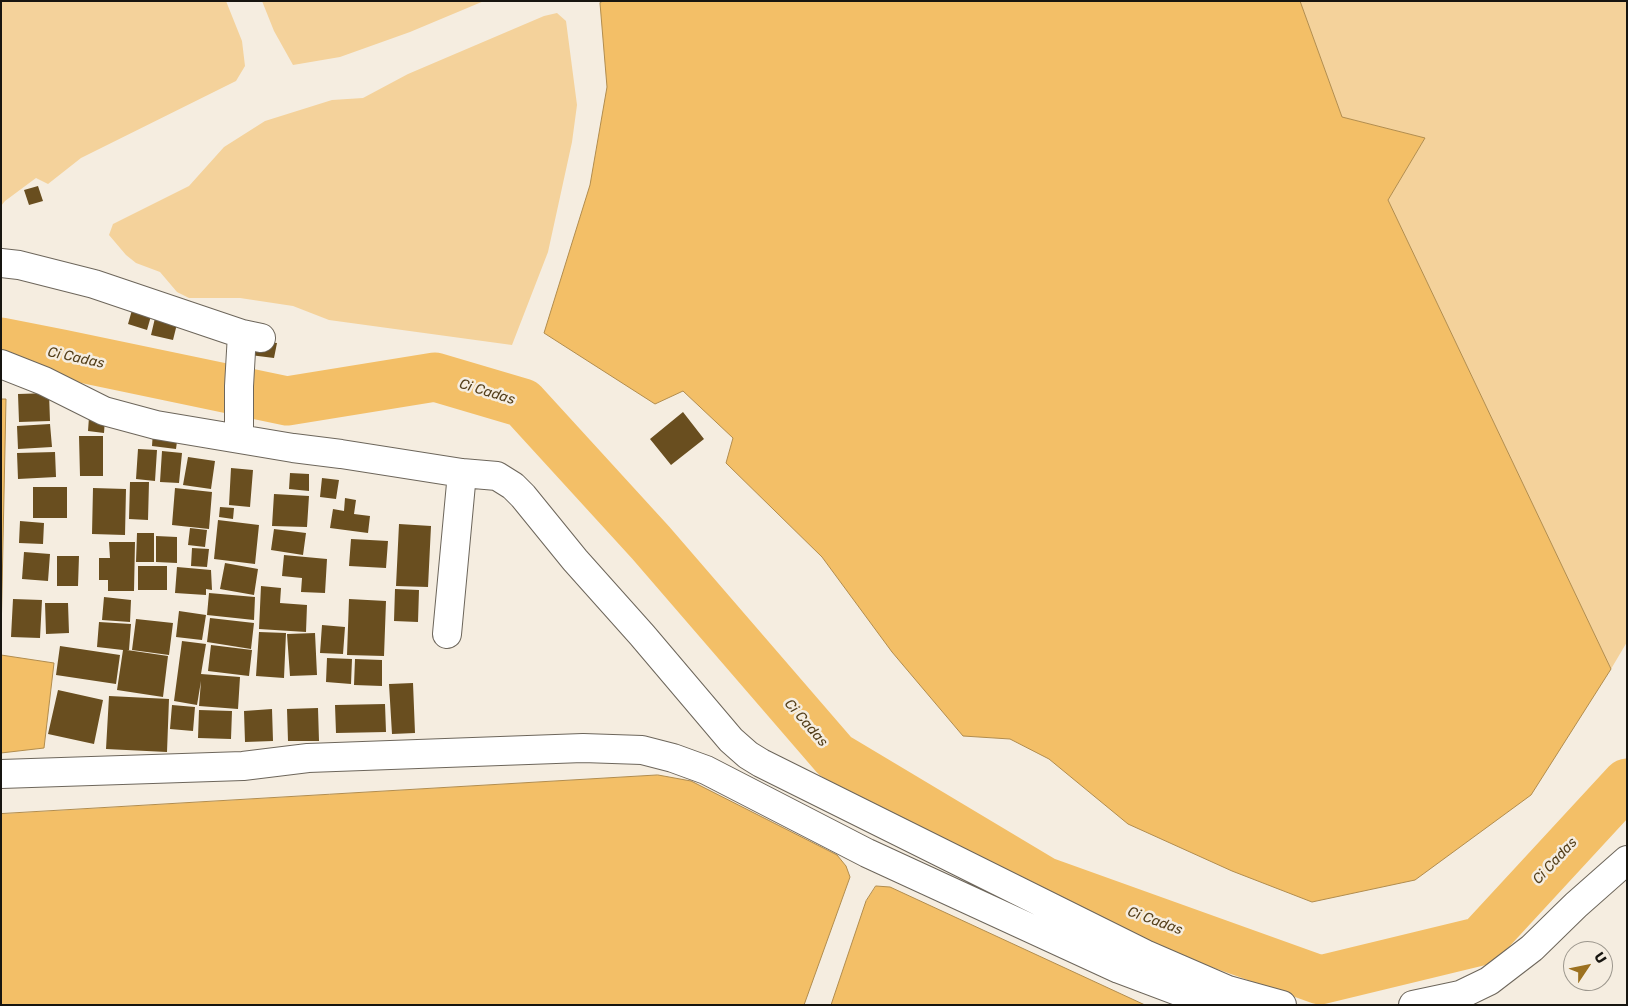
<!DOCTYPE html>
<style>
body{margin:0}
#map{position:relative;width:1628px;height:1006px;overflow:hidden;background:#f5ede0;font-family:Rubik,sans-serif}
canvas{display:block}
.frame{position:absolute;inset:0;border:2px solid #171510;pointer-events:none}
.north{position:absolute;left:1563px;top:941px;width:50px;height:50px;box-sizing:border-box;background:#f5ede0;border:1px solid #9c978d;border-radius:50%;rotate:56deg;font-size:14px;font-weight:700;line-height:20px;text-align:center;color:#171510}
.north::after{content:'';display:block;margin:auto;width:18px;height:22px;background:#9c7120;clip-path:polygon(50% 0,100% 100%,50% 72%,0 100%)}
</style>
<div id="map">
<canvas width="1628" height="1006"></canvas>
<div class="frame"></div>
<div class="north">U</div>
</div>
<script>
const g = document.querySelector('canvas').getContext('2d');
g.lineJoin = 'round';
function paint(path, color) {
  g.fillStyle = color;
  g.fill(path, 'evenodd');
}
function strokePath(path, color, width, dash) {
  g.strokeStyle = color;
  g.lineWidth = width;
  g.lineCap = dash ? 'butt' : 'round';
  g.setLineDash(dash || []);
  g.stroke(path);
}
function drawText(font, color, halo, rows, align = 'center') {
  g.font = font + ' Rubik,sans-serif';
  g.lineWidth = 5;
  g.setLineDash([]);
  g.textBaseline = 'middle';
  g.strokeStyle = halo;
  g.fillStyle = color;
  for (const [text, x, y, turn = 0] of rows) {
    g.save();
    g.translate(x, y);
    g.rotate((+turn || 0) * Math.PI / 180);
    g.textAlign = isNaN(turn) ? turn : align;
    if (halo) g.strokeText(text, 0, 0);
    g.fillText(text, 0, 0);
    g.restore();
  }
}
const green = new Path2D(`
 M 1,1 L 226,1 L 242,41 L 245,66 L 236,81 L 81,158 L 48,184 L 36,178 L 5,201 L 1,206 Z
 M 262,1 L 484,1 L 410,32 L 340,57 L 293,65 L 274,31 Z
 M 1300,1 L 1627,1 L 1627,642 L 1611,669 L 1388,200 L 1425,138 L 1342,117 Z
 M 557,13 L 566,21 L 577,105 L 572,142 L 548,252 L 512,345 L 329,320 L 293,306 L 240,298 L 189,298 L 177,292 L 160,272 L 136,263 L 126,255 L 109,235 L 113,224 L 189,186 L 224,147 L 265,121 L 332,100 L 363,98 L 408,74 L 544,16 Z`);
const water = new Path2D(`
 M 604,1 L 1300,1 L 1342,117 L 1425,138 L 1388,200 L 1611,669 L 1531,795 L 1415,880 L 1312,902 L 1232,871 L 1128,824 L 1049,759 L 1010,739 L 963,736 L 892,652 L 822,557 L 726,463 L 733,438 L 683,391 L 655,404 L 544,333 L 590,185 L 607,87 L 600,3 Z
 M 1,399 L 6,399 L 1,638 Z
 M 1,655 L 54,663 L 44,748 L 1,753 Z
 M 658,775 L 691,781 L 837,855 L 846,866 L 850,877 L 804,1005 L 1,1005 L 1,814 Z
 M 876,886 L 890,887 L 1145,1005 L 831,1005 L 866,901 Z`);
const river = new Path2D(`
 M 1,342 L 62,354 L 287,401 L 435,377 L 523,403 L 651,543 L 835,756 L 1044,881 L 1320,980 L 1481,941 L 1627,783`);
const building = new Path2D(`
 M 38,186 L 43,201 L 29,205 L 24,190 Z
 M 132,310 L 151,316 L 147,330 L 128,324 Z
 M 155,318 L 177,324 L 173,340 L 151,335 Z
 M 252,340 L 277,343 L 274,358 L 250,355 Z
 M 49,393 L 50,421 L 19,422 L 18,394 Z
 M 683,412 L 704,439 L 671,465 L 650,439 Z
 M 89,417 L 105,419 L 104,433 L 88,431 Z
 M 50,424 L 52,447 L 18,449 L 17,426 Z
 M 153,431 L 178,434 L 176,449 L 152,446 Z
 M 79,436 L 103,436 L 103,476 L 80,476 Z
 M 138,449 L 157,450 L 155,481 L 136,479 Z
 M 162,451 L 182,453 L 179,483 L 160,482 Z
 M 55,452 L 56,477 L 18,479 L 17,453 Z
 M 188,457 L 215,461 L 211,489 L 183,485 Z
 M 231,468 L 253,470 L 250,507 L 229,505 Z
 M 290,473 L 309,474 L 309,491 L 289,489 Z
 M 322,478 L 339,480 L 336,499 L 320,497 Z
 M 130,482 L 149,482 L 148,520 L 129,519 Z
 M 33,487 L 67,487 L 67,518 L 33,518 Z
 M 93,488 L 126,489 L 125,535 L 92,534 Z
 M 175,488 L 212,492 L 209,529 L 172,525 Z
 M 274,494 L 309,496 L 307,527 L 272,526 Z
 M 345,498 L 356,500 L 354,514 L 370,516 L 368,533 L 330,528 L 333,509 L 344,511 Z
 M 220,507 L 234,508 L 233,519 L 219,517 Z
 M 218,520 L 259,525 L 255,564 L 214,559 Z
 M 20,521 L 44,523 L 43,544 L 19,543 Z
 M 399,524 L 431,526 L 428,587 L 396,586 Z
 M 190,528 L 207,530 L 205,547 L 188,545 Z
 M 274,529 L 306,533 L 303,555 L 271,550 Z
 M 137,533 L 154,533 L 154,562 L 136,562 Z
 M 156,536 L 177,537 L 177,563 L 156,562 Z
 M 351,539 L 388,541 L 386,568 L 349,566 Z
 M 109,542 L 135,542 L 134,591 L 108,591 L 108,580 L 99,580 L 99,558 L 110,558 Z
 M 192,548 L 209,549 L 207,567 L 191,566 Z
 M 24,552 L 50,554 L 48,581 L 22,579 Z
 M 284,555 L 327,559 L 325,593 L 301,592 L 302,578 L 282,576 Z
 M 57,556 L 79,556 L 78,586 L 57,586 Z
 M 225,563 L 258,569 L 254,595 L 220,589 Z
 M 138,566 L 167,566 L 167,590 L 138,590 Z
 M 177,567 L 211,570 L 212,590 L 206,589 L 206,595 L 175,593 Z
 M 261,586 L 281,588 L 280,603 L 307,605 L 306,632 L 259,629 Z
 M 395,589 L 419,590 L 418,622 L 394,621 Z
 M 209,593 L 255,597 L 254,620 L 207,615 Z
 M 104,597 L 131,600 L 130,622 L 102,620 Z
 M 13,599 L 42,600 L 40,638 L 11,637 Z
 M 349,599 L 386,601 L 384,656 L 347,655 Z
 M 45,603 L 68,603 L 69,633 L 46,634 Z
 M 179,611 L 206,615 L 202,640 L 176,637 Z
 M 210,618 L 254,623 L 251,649 L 207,642 Z
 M 136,619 L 173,623 L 169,655 L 132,650 Z
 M 99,622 L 131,624 L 129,650 L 127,650 L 168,656 L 163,697 L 117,690 L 123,650 L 97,647 Z
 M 322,625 L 345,627 L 343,654 L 320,653 Z
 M 259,632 L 286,633 L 284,678 L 256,676 Z
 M 315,633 L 317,675 L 290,676 L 287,634 Z
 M 182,641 L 206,644 L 201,674 L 240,677 L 238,709 L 199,706 L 201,681 L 197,705 L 174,701 Z
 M 211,645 L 252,650 L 249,676 L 208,671 Z
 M 60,646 L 120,655 L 116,684 L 56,675 Z
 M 327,658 L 352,659 L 351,684 L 326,682 Z
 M 355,659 L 382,660 L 382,686 L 354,685 Z
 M 413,683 L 415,733 L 392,734 L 389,684 Z
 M 58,690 L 103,700 L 94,744 L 48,734 Z
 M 109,696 L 169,699 L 167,752 L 106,749 Z
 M 385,704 L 386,732 L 336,733 L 335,705 Z
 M 172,705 L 195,707 L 193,731 L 170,729 Z
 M 318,708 L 319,741 L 288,741 L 287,709 Z
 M 272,709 L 273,741 L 245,742 L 244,711 Z
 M 199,710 L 232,711 L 231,739 L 198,738 Z`);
const minor = new Path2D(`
 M 1,263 L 19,265 L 94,284 L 242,334 L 261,338
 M 1,364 L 44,381 L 104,411 L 156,425 L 293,448 L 341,454 L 462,473 L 497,476 L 513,486 L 523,496 L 575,560 L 642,635 L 731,740 L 748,755 L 761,763 L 1145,954 L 1228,990 L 1282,1005
 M 239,438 L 239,386 L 242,334
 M 447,634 L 462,473
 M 1,774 L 243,766 L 308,758 L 583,748 L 642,750 L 673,758 L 706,770 L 867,853 L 1119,969 L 1215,1005
 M 1413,1005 L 1460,995 L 1489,981 L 1532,948 L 1576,905 L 1627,860`);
const waterNames = [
 ["Ci Cadas",76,358,12],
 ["Ci Cadas",487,392,17],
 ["Ci Cadas",806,723,49],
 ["Ci Cadas",1555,861,-47],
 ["Ci Cadas",1155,921,20]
];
paint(green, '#f4d29b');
paint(water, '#f3bf67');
strokePath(water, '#b18c4d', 1);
strokePath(river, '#f3bf67', 49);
paint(building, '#694e1f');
strokePath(minor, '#6d665b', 30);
strokePath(minor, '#fff', 28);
drawText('italic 14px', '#543f1a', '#f5ede0', waterNames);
</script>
